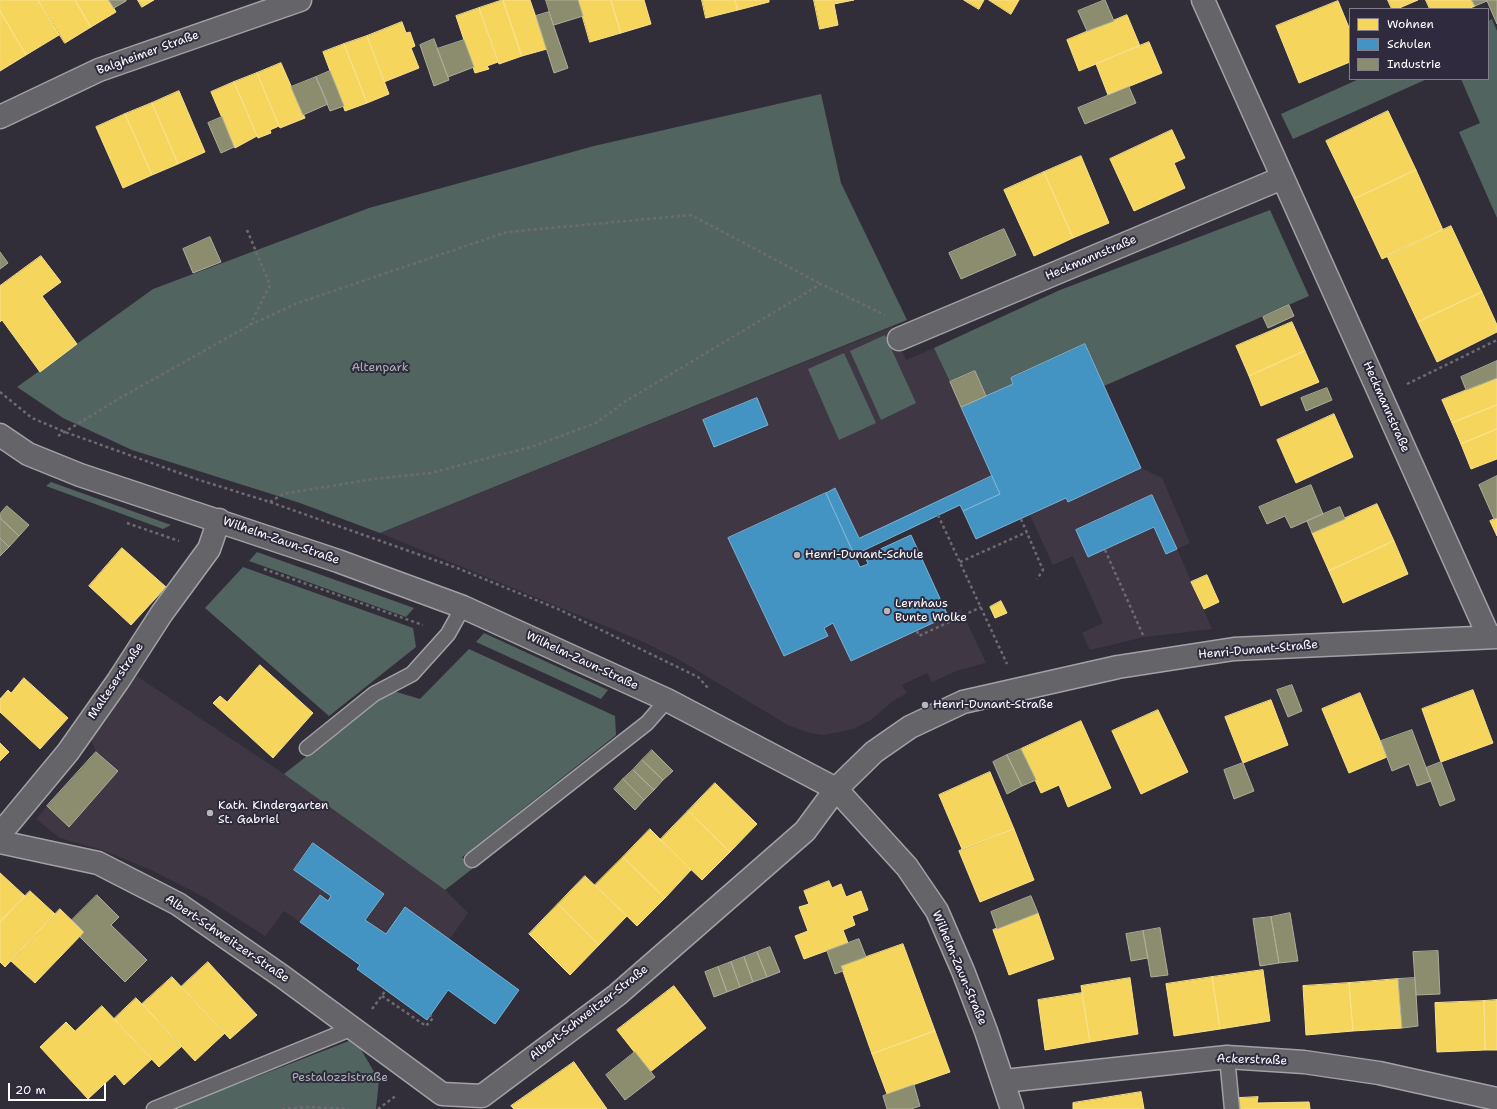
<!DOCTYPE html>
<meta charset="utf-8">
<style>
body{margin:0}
#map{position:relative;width:1497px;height:1109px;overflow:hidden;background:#312e39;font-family:"Shantell Sans",sans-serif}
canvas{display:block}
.legend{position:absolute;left:1349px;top:8px;width:140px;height:72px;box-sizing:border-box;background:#2f2a3d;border:1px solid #827f8b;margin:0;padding:5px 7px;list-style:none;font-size:12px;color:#fff}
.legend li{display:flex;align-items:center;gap:8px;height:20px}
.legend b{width:20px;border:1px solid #827f8b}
.scale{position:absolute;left:8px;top:1083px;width:98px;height:18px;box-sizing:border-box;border:2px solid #fff;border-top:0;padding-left:5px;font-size:12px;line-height:14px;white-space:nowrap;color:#fff;-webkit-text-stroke:3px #2f2a3d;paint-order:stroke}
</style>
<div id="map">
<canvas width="1497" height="1109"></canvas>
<ul class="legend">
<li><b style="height:11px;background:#f6d55c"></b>Wohnen</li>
<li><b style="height:11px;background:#4393c3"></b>Schulen</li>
<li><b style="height:11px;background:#8c8c6e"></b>Industrie</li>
</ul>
<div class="scale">20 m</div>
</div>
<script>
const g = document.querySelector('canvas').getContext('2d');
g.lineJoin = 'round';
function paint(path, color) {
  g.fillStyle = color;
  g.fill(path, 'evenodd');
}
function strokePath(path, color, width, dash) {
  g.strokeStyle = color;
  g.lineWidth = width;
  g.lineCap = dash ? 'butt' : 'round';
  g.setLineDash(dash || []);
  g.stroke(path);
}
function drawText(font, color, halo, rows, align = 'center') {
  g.font = font + ' "Shantell Sans",sans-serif';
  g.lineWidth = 4;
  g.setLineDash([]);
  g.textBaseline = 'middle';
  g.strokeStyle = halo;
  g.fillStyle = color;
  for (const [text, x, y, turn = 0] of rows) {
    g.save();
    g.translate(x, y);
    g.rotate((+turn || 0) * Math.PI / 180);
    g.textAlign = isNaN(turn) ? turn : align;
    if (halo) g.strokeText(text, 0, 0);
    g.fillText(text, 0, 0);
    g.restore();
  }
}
const built = new Path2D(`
 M 892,327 L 906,360 L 934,348 L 992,476 L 859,538 L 835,488 L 729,538 L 784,656 L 827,636 L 824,628 L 833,623 L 851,661 L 961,609 L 986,663 L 959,670 L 932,682 L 927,673 L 902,685 L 907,693 L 893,701 L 871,720 L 853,729 L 824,735 L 810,733 L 788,725 L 678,659 L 639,640 L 380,533 Z
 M 1141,468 L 1162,478 L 1190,543 L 1177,549 L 1212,629 L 1144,637 L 1090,650 L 1082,633 L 1103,623 L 1073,556 L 1053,565 L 1030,515 L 1066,498 L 1068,502 Z
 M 135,675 L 296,782 L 445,890 L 468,913 L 449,940 L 404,907 L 386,934 L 365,920 L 384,894 L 313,843 L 294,870 L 331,896 L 328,901 L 319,895 L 300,922 L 284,911 L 265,936 L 204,897 L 151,870 L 102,850 L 60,838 L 36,819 L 47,806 L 70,826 L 118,771 L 96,752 L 89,734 Z`);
const green = new Path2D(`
 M 1492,19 L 1497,31 L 1497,218 L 1459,132 L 1480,123 L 1461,79 L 1488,79 L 1488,21 Z
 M 1359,79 L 1427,79 L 1293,139 L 1281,114 Z
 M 821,94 L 841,183 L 907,320 L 380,533 L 300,503 L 132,450 L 63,418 L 17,387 L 153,289 L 369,208 L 594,146 Z
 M 1270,210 L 1309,296 L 1104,386 L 1085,344 L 1011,378 L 1013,384 L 986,396 L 974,371 L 950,382 L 934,348 L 1060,290 Z
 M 885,335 L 916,403 L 881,420 L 850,351 Z
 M 844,353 L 876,423 L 839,440 L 808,369 Z
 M 51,482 L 171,525 L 163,529 L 46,486 Z
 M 257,552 L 414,608 L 406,617 L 249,561 Z
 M 243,567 L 413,628 L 416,647 L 329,716 L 205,608 Z
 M 484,633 L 608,690 L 601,699 L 476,642 Z
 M 469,649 L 615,716 L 616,735 L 462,857 L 472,869 L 445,890 L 284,774 L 390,690 L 420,699 Z
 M 349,1041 L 360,1048 L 379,1080 L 376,1109 L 173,1109 Z`);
const homes = new Path2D(`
 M 0,0 L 38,0 L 59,35 L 26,55 L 0,11 Z
 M 38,0 L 75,0 L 91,27 L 65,43 Z
 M 75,0 L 109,0 L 116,12 L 91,27 Z
 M 138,0 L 154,0 L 142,7 Z
 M 503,0 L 530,0 L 547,49 L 522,56 Z
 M 503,0 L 522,56 L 499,64 L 479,8 Z
 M 578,0 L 611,0 L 621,33 L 590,42 Z
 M 611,0 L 644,0 L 651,24 L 621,33 Z
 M 702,0 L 735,0 L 738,10 L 706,18 Z
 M 735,0 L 769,0 L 769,2 L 738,10 Z
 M 814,0 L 854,0 L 834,4 L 838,25 L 820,29 Z
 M 964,0 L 984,0 L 979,9 Z
 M 989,0 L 1019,0 L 1011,14 Z
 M 1388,0 L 1418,0 L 1397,9 L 1392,9 Z
 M 1426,0 L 1472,0 L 1475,6 L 1468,9 L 1430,9 Z
 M 1338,1 L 1350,30 L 1350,62 L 1299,83 L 1276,26 Z
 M 479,8 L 498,62 L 487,66 L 489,69 L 475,73 L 456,16 Z
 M 0,11 L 26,55 L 0,71 Z
 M 1127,15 L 1140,46 L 1079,71 L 1067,40 Z
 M 402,22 L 406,33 L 410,32 L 415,46 L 411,48 L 419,68 L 384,82 L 367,36 Z
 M 367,36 L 389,94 L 367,103 L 344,44 Z
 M 1149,42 L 1162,73 L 1108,95 L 1096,64 Z
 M 344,44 L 367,103 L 345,111 L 323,52 Z
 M 281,63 L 305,118 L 280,128 L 257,73 Z
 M 257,73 L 279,126 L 270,130 L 271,133 L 258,138 L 234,82 Z
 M 234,82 L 257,136 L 235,148 L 211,92 Z
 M 179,91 L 205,152 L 178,164 L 152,103 Z
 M 152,103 L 178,164 L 152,175 L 125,114 Z
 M 1388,111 L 1416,170 L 1354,199 L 1326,141 Z
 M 125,114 L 152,175 L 123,188 L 96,127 Z
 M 1172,130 L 1185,158 L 1174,163 L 1185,188 L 1134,211 L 1110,159 Z
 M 1081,156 L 1109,223 L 1073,238 L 1044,172 Z
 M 1416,170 L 1443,230 L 1382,259 L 1354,199 Z
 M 1044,172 L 1073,238 L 1034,256 L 1004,190 Z
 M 1451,226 L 1482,292 L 1418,322 L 1387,256 Z
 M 41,256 L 61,282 L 42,296 L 77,344 L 40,372 L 2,320 L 0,322 L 0,286 Z
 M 1482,292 L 1497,325 L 1497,332 L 1437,362 L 1418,322 Z
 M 1292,322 L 1305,351 L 1249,376 L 1236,346 Z
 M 1305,351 L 1319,382 L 1261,406 L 1249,376 Z
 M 1497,378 L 1497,405 L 1452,423 L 1442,400 Z
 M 1497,405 L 1497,429 L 1461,444 L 1452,423 Z
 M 1334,414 L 1353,457 L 1296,483 L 1277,440 Z
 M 1497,429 L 1497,459 L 1471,469 L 1461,444 Z
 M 1377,504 L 1394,541 L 1329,571 L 1312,533 Z
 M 1497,518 L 1497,536 L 1490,521 Z
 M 1394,541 L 1408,574 L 1343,603 L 1329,571 Z
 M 122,548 L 166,587 L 131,625 L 89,586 Z
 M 1207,575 L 1219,602 L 1204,609 L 1191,582 Z
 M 1001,601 L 1007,613 L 995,618 L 990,607 Z
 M 260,665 L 313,713 L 273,758 L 213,703 L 220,696 L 227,702 Z
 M 24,678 L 68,718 L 40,749 L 0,712 L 0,699 L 8,690 L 11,693 Z
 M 1473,690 L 1493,743 L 1441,762 L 1422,709 Z
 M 1360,693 L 1387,757 L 1349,773 L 1322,709 Z
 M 1271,700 L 1288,745 L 1243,763 L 1225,717 Z
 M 1158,710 L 1188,772 L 1141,794 L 1112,731 Z
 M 1081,721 L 1111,788 L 1068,807 L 1059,785 L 1041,793 L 1021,749 Z
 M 0,743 L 9,752 L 0,761 Z
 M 990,772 L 1014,829 L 962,849 L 939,795 Z
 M 715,783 L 757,824 L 730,852 L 688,811 Z
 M 688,811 L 730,852 L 702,880 L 660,840 Z
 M 650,829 L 691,870 L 665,898 L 623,857 Z
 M 1014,829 L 1034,880 L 980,902 L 959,851 Z
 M 623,857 L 665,898 L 637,926 L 595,885 Z
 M 0,873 L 25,896 L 0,922 Z
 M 585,876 L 627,916 L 599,945 L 558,904 Z
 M 829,881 L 832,888 L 841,884 L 846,897 L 861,891 L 868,910 L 852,916 L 855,925 L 843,930 L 848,943 L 804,959 L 795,936 L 808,931 L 799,907 L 809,904 L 804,891 Z
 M 30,891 L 55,914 L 5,967 L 0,962 L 0,922 Z
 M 558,904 L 599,945 L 570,975 L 529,934 Z
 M 60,909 L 84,932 L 35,983 L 11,961 Z
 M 1038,913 L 1054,959 L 1009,975 L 993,930 Z
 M 903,944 L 935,1031 L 872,1054 L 841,966 Z
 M 208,962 L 257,1015 L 230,1039 L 181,987 Z
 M 1263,970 L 1270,1021 L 1220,1029 L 1212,977 Z
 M 172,977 L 225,1033 L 195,1061 L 142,1004 Z
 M 1212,977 L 1220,1029 L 1174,1036 L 1166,984 Z
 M 1130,978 L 1138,1034 L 1090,1042 L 1081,986 Z
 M 1398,979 L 1402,1028 L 1353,1031 L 1349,983 Z
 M 1349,983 L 1353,1031 L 1306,1035 L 1303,986 Z
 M 674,986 L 706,1028 L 650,1072 L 617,1030 Z
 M 1082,993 L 1090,1042 L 1045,1050 L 1038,1000 Z
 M 136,998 L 182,1046 L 159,1067 L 114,1019 Z
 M 1497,1000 L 1497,1050 L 1485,1050 L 1484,1001 Z
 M 1484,1001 L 1485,1050 L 1437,1052 L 1435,1003 Z
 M 102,1006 L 152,1059 L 124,1085 L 115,1074 L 88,1099 L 40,1047 L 66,1022 L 75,1031 Z
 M 935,1031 L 950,1072 L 887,1094 L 872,1054 Z
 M 574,1062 L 607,1109 L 514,1109 L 511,1106 Z
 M 1141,1092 L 1144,1109 L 1073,1109 L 1073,1103 Z
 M 1258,1097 L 1257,1103 L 1309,1102 L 1310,1109 L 1239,1109 L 1239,1098 Z`);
const schools = new Path2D(`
 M 1085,344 L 1141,468 L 1068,502 L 1066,498 L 976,539 L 963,511 L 1000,494 L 961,407 L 1013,384 L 1011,378 Z
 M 757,398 L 768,425 L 714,447 L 703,420 Z
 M 992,476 L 1000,494 L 963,511 L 960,505 L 854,555 L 826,493 L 835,488 L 859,538 Z
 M 826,493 L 860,567 L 868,564 L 865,556 L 911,535 L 948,616 L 851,661 L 833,623 L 824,628 L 828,636 L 784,656 L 728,538 Z
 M 1152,495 L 1177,549 L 1166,554 L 1154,527 L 1088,557 L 1076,530 Z
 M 313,843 L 384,894 L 365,920 L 386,934 L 405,907 L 519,990 L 495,1024 L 448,990 L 427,1020 L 357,969 L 360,965 L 300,922 L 320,895 L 328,901 L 331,896 L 294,870 Z`);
const industry = new Path2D(`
 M 109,0 L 126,0 L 126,1 L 114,8 Z
 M 546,0 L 578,0 L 583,16 L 554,25 Z
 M 1105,0 L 1114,21 L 1087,31 L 1078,11 Z
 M 1472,0 L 1487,0 L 1487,1 L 1475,6 Z
 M 1487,0 L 1497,0 L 1497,24 L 1487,1 Z
 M 549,12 L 568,68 L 554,73 L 536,16 Z
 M 434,39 L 449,80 L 434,86 L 420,45 Z
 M 464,40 L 474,67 L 448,77 L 437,49 Z
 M 330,71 L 344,106 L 330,111 L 316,77 Z
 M 316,77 L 328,104 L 303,115 L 291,87 Z
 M 1129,87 L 1136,103 L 1085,124 L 1078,108 Z
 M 222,117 L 234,147 L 221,153 L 208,123 Z
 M 1004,229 L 1016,255 L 961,279 L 949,253 Z
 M 210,237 L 221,262 L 193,273 L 183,249 Z
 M 0,252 L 8,263 L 0,269 Z
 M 1289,305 L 1294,316 L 1268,328 L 1263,317 Z
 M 1497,361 L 1497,378 L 1466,390 L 1461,377 Z
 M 975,371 L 986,396 L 961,407 L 950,382 Z
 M 1327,388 L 1332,400 L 1306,411 L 1301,398 Z
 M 1497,476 L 1497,518 L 1494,519 L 1479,485 Z
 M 1311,485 L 1323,514 L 1291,528 L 1285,516 L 1267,524 L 1259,507 Z
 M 7,506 L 29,525 L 19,536 L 0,518 L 0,514 Z
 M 1340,507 L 1345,519 L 1312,533 L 1307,521 Z
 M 0,518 L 19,536 L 9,547 L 0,538 Z
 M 0,538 L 9,547 L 0,556 Z
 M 1292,685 L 1302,711 L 1288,717 L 1277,690 Z
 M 1412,730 L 1431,781 L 1417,786 L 1409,764 L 1392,771 L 1381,741 Z
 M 1021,749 L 1036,780 L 1022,786 L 1007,755 Z
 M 652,750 L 673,771 L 663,780 L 642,760 Z
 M 96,752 L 118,771 L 69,827 L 47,806 Z
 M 1007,755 L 1022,786 L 1007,794 L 993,762 Z
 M 642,760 L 663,780 L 654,790 L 633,770 Z
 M 1441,762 L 1455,800 L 1440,806 L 1426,768 Z
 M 1243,763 L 1254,791 L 1234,799 L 1224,770 Z
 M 633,770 L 654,790 L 644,800 L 623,779 Z
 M 623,779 L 644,800 L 635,810 L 614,789 Z
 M 97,895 L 119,917 L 111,925 L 147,960 L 125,982 L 80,937 L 84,932 L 72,920 Z
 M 1031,896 L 1038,913 L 997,929 L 991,912 Z
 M 1290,913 L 1298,961 L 1279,963 L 1271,917 Z
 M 1271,917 L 1279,963 L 1260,966 L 1253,919 Z
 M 1160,928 L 1168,975 L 1151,977 L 1143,931 Z
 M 1143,931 L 1148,958 L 1131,961 L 1126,934 Z
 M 859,939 L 866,957 L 841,966 L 843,971 L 835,974 L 827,951 Z
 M 770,947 L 780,972 L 767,977 L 757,952 Z
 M 1438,951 L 1440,994 L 1416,995 L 1413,952 Z
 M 757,952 L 767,977 L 753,982 L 744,957 Z
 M 744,957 L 753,982 L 740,987 L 731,962 Z
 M 731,962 L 740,987 L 727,992 L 718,967 Z
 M 718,967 L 727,992 L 714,997 L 705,972 Z
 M 1415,978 L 1418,1026 L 1402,1028 L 1398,979 Z
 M 635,1052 L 655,1077 L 625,1100 L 606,1075 Z
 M 914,1085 L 920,1106 L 911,1109 L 887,1109 L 883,1096 Z`);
const path = new Path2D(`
 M 247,230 L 270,285 L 250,325
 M 1407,384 L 1497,340
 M 0,392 L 32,418 L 65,432 L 199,480 L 270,502 L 457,568 L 558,609 L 698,677 L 708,688
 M 58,436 L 120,398 L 250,325 L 298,303 L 507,232 L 691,215 L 821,284
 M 270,502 L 283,494 L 373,479 L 430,473 L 531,447 L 596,423 L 626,401 L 821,284 L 885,315
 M 938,515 L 1007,664
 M 1021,519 L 1043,570 L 1037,579
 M 127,523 L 179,541
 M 1105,550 L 1143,635
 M 960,562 L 1027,532
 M 264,569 L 423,625
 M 917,631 L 919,636 L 981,607
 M 382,996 L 426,1026 L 433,1018 L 430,1015
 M 372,1009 L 386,990
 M 282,1109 L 308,1107 L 349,1109
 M 378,1109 L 397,1095`);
const lane = new Path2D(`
 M 307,748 L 374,694 L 412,674 L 448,634 L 463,607
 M 472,860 L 647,723 L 667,700
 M 1227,1057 L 1232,1109
 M 154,1109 L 353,1028`);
const street = new Path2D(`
 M 1203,0 L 1489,637
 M 0,117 L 99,70 L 300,0
 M 899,339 L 1282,178
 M 0,435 L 28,454 L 80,475 L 338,561 L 463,607 L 667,700 L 836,789 L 907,867 L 937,911 L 963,971 L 986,1031 L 1012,1109
 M 0,834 L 68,752 L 118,681 L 162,613 L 209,549 L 219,520
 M 0,842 L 98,863 L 178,904 L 283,977 L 442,1094 L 482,1096 L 617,995 L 805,831 L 836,789 L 874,752 L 910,727 L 963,702 L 1118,667 L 1234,649 L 1497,637
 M 1004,1081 L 1227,1057 L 1304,1062 L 1379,1073 L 1497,1099`);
const markers = [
 [797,555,4,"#b7b6ba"],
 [887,611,4,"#b7b6ba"],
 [925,705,4,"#b7b6ba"],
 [210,813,4,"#b7b6ba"]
];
const streetNames = [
 ["Balgheimer Straße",148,53,-20],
 ["Heckmannstraße",1091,258,-23],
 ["Heckmannstraße",1386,407,66],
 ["Wilhelm-Zaun-Straße",281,541,19],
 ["Henri-Dunant-Straße",1258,650,-5],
 ["Wilhelm-Zaun-Straße",582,661,25],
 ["Malteserstraße",116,681,-56],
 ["Albert-Schweitzer-Straße",227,939,34],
 ["Wilhelm-Zaun-Straße",959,968,67],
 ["Albert-Schweitzer-Straße",589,1013,-38],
 ["Ackerstraße",1252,1060,2]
];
const parkNames = [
 ["Altenpark",380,368],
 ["Pestalozzistraße",340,1078]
];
const poiNames = [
 ["Henri-Dunant-Schule",805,555],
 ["Lernhaus",895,604],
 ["Bunte Wolke",895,618],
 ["Henri-Dunant-Straße",933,705],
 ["Kath. Kindergarten",218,806],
 ["St. Gabriel",218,820]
];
paint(built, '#3f3844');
paint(green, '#526460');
paint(homes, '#f6d55c');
strokePath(homes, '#f9e28d', 1);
paint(schools, '#4393c3');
strokePath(schools, '#7bb3d5', 1);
paint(industry, '#8c8c6e');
strokePath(industry, '#aeae9a', 1);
strokePath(lane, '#a2a1a6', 17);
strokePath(street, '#a2a1a6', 25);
strokePath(path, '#6d6b71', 2.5, [3, 3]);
strokePath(lane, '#656469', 14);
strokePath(street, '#656469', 22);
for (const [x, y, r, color] of markers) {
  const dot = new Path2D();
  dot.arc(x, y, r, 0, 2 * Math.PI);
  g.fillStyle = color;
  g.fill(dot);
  strokePath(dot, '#2f2a3d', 1.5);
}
drawText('12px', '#fff', '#2f2a3d', streetNames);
drawText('12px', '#abb6b2', '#2f2a3d', parkNames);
drawText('12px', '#fff', '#2f2a3d', poiNames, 'left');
</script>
